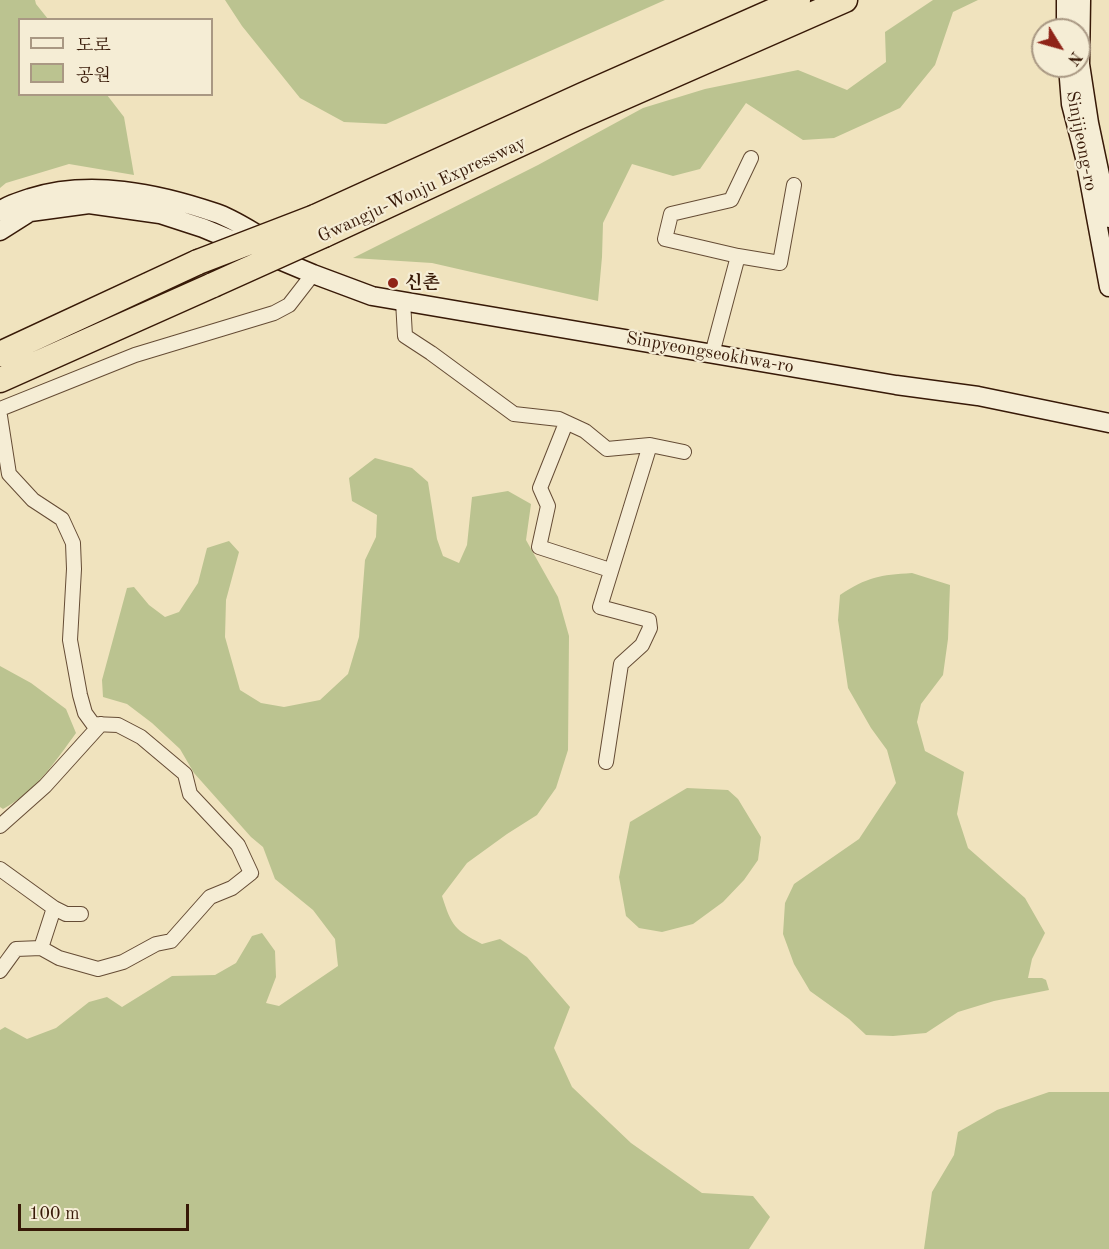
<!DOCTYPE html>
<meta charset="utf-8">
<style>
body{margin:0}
#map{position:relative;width:1109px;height:1249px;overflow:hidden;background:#f0e3be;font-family:"Old Standard TT","Noto Serif KR",serif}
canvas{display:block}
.legend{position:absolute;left:18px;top:18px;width:195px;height:78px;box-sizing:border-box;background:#f5edd5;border:2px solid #a99883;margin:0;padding:8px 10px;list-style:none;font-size:18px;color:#371907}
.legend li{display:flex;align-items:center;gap:12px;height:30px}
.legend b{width:30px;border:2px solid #a99883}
.north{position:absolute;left:1031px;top:18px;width:60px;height:60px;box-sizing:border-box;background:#f5edd5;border:2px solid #a99883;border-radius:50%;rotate:127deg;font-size:16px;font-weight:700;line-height:24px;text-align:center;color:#371907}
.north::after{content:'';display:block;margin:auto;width:21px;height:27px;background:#8f2418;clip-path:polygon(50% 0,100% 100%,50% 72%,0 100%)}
.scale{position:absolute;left:18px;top:1204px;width:171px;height:27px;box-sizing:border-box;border:3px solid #371907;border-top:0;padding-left:8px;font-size:18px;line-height:21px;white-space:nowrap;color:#371907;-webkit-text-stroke:4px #f5edd5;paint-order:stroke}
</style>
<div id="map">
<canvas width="1109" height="1249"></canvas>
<ul class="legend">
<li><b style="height:8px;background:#f5edd5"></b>도로</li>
<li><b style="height:16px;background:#bbc390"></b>공원</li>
</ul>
<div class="north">N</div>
<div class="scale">100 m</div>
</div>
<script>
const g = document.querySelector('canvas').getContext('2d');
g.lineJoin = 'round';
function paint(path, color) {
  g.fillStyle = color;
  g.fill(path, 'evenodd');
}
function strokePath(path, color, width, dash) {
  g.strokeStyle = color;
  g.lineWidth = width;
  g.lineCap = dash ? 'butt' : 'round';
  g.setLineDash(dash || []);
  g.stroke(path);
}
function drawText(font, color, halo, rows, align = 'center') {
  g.font = font + ' "Old Standard TT","Noto Serif KR",serif';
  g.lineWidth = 4.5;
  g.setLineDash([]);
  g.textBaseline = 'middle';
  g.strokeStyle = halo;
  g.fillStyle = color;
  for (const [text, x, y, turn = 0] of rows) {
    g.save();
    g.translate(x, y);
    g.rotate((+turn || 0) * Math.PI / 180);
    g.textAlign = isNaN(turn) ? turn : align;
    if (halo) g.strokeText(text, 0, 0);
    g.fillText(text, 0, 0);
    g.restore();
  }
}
const green = new Path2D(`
 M 0,0 L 35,0 L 36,4 L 48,19 L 20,20 L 20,94 L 107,95 L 124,117 L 134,175 L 69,164 L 6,183 L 0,188 Z
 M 225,0 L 665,0 L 386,124 L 344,122 L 300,98 L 242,26 Z
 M 933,0 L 978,0 L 953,12 L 935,65 L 900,108 L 834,138 L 803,140 L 746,103 L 700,169 L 673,176 L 632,164 L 603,223 L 602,257 L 598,301 L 432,263 L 353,258 L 538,165 L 643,108 L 705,89 L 798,70 L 847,90 L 886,62 L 885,32 Z
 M 375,458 L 412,468 L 428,482 L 437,539 L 443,556 L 459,563 L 467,545 L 472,497 L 508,491 L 531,504 L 526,540 L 558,597 L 569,636 L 568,750 L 556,788 L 537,815 L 507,834 L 467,863 L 442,896 C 452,927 454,929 482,944 L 500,939 L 527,957 L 570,1007 L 554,1048 L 572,1087 L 631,1143 L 702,1193 L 753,1196 L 770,1217 L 749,1249 L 0,1249 L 0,1030 L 5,1027 L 27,1039 L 56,1028 L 89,1002 L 107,997 L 122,1007 L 172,976 L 215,975 L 236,963 L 252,936 L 262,933 L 275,951 L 276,977 L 266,1003 L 279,1006 L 338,966 L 335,939 L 313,910 L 275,879 L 263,847 L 251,837 L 194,773 L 180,749 L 152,723 L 127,704 L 103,697 L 102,680 L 127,588 L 134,587 L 149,605 L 165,617 L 179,612 L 198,583 L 207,548 L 229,541 L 239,552 L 226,600 L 225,637 L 240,690 L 261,703 L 284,707 L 320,700 L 348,674 L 359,637 L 365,560 L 376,537 L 377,515 L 352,501 L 349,478 Z
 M 912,573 L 950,585 L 948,639 L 943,675 L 921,704 L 917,722 L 925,751 L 964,772 L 957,814 L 968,848 L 1025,898 L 1045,933 L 1032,959 L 1028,978 L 1042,978 L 1046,980 L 1049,990 L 994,1001 L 958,1012 L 926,1033 L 893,1036 L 866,1035 L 849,1019 L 810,991 L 794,964 L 783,934 L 785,903 L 794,884 L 859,839 L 896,783 L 887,750 L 871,728 L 848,688 L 838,620 L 840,595 C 867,577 880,575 912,573 Z
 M 0,666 L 31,683 L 66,709 L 76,733 C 55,762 36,791 3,809 L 0,807 Z
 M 687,788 L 728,790 L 738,799 L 761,837 L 758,860 L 744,880 L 723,902 L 693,924 L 662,932 L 639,928 L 626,916 L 619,877 L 630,822 Z
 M 1049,1092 L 1109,1092 L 1109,1249 L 924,1249 L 932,1192 L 954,1155 L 958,1132 L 997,1110 Z`);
const street = new Path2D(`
 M 738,256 L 665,239 L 671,214 L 731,200 L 751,158
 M 403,301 L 405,336 L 431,353 L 514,414 L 559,419 L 585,431 L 607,449 L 650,445 L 684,452
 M 712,354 L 738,256 L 780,263 L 794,185
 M 0,409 L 135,355 L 274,313 L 289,305 L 313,274
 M 0,416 L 9,474 L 33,500 L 62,519 L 73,543 L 74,569 L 70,640 L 80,695 L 85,713 L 93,724 L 118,725 L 141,737 L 185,774 L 190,794 L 238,845 L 251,873 L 232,888 L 210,897 L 171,941 L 156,944 L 123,962 L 98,969 L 59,958 L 41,948 L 16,949 L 0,971
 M 566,423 L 540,488 L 548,506 L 539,547 L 610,570
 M 606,762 L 621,664 L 642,645 L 650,628 L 649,620 L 600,607 L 650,445
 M 0,826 L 45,786 L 101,724
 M 0,869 L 54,908 L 66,914 L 81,914
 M 41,948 L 54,908`);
const secondary = new Path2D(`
 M 1066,0 L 1066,30
 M 1081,0 L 1080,64 L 1089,123 L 1109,218
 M 1068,66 L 1071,104 L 1085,158 L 1109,287
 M 0,211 C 9,204 19,202 30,198 C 90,179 157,193 216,213 C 234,219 252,232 269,241
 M 0,231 L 30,212 L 89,204 L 160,214 L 203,228 L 313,274 L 372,296 L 896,385 L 978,396 L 1109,423`);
const highway = new Path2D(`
 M 315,217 L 583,95 L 798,0
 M 324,235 L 574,119 L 845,0
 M 0,354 L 198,262
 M 0,380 L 213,285`);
const highwayBridge = new Path2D(`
 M 198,262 L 315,217
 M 213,285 L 324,235`);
const markers = [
 [393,283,6,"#8f2418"]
];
const streetNames = [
 ["Sinjijeong-ro",1081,141,79],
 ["Gwangju-Wonju Expressway",422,190,-25],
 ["Sinpyeongseokhwa-ro",710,353,10]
];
const poiNames = [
 ["신촌",405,283]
];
paint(green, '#bbc390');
strokePath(street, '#654c35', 16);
strokePath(secondary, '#371907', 21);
strokePath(highway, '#371907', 27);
strokePath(street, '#f5edd5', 14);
strokePath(secondary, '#f5edd5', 18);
strokePath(highway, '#f0e3be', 24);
strokePath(highwayBridge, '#371907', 27, []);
strokePath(highwayBridge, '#f0e3be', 24);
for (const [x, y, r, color] of markers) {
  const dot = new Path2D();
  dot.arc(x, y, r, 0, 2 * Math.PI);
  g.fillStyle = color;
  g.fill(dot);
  strokePath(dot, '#f5edd5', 2);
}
drawText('18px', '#371907', '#f5edd5', streetNames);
drawText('bold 18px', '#371907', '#f5edd5', poiNames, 'left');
</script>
